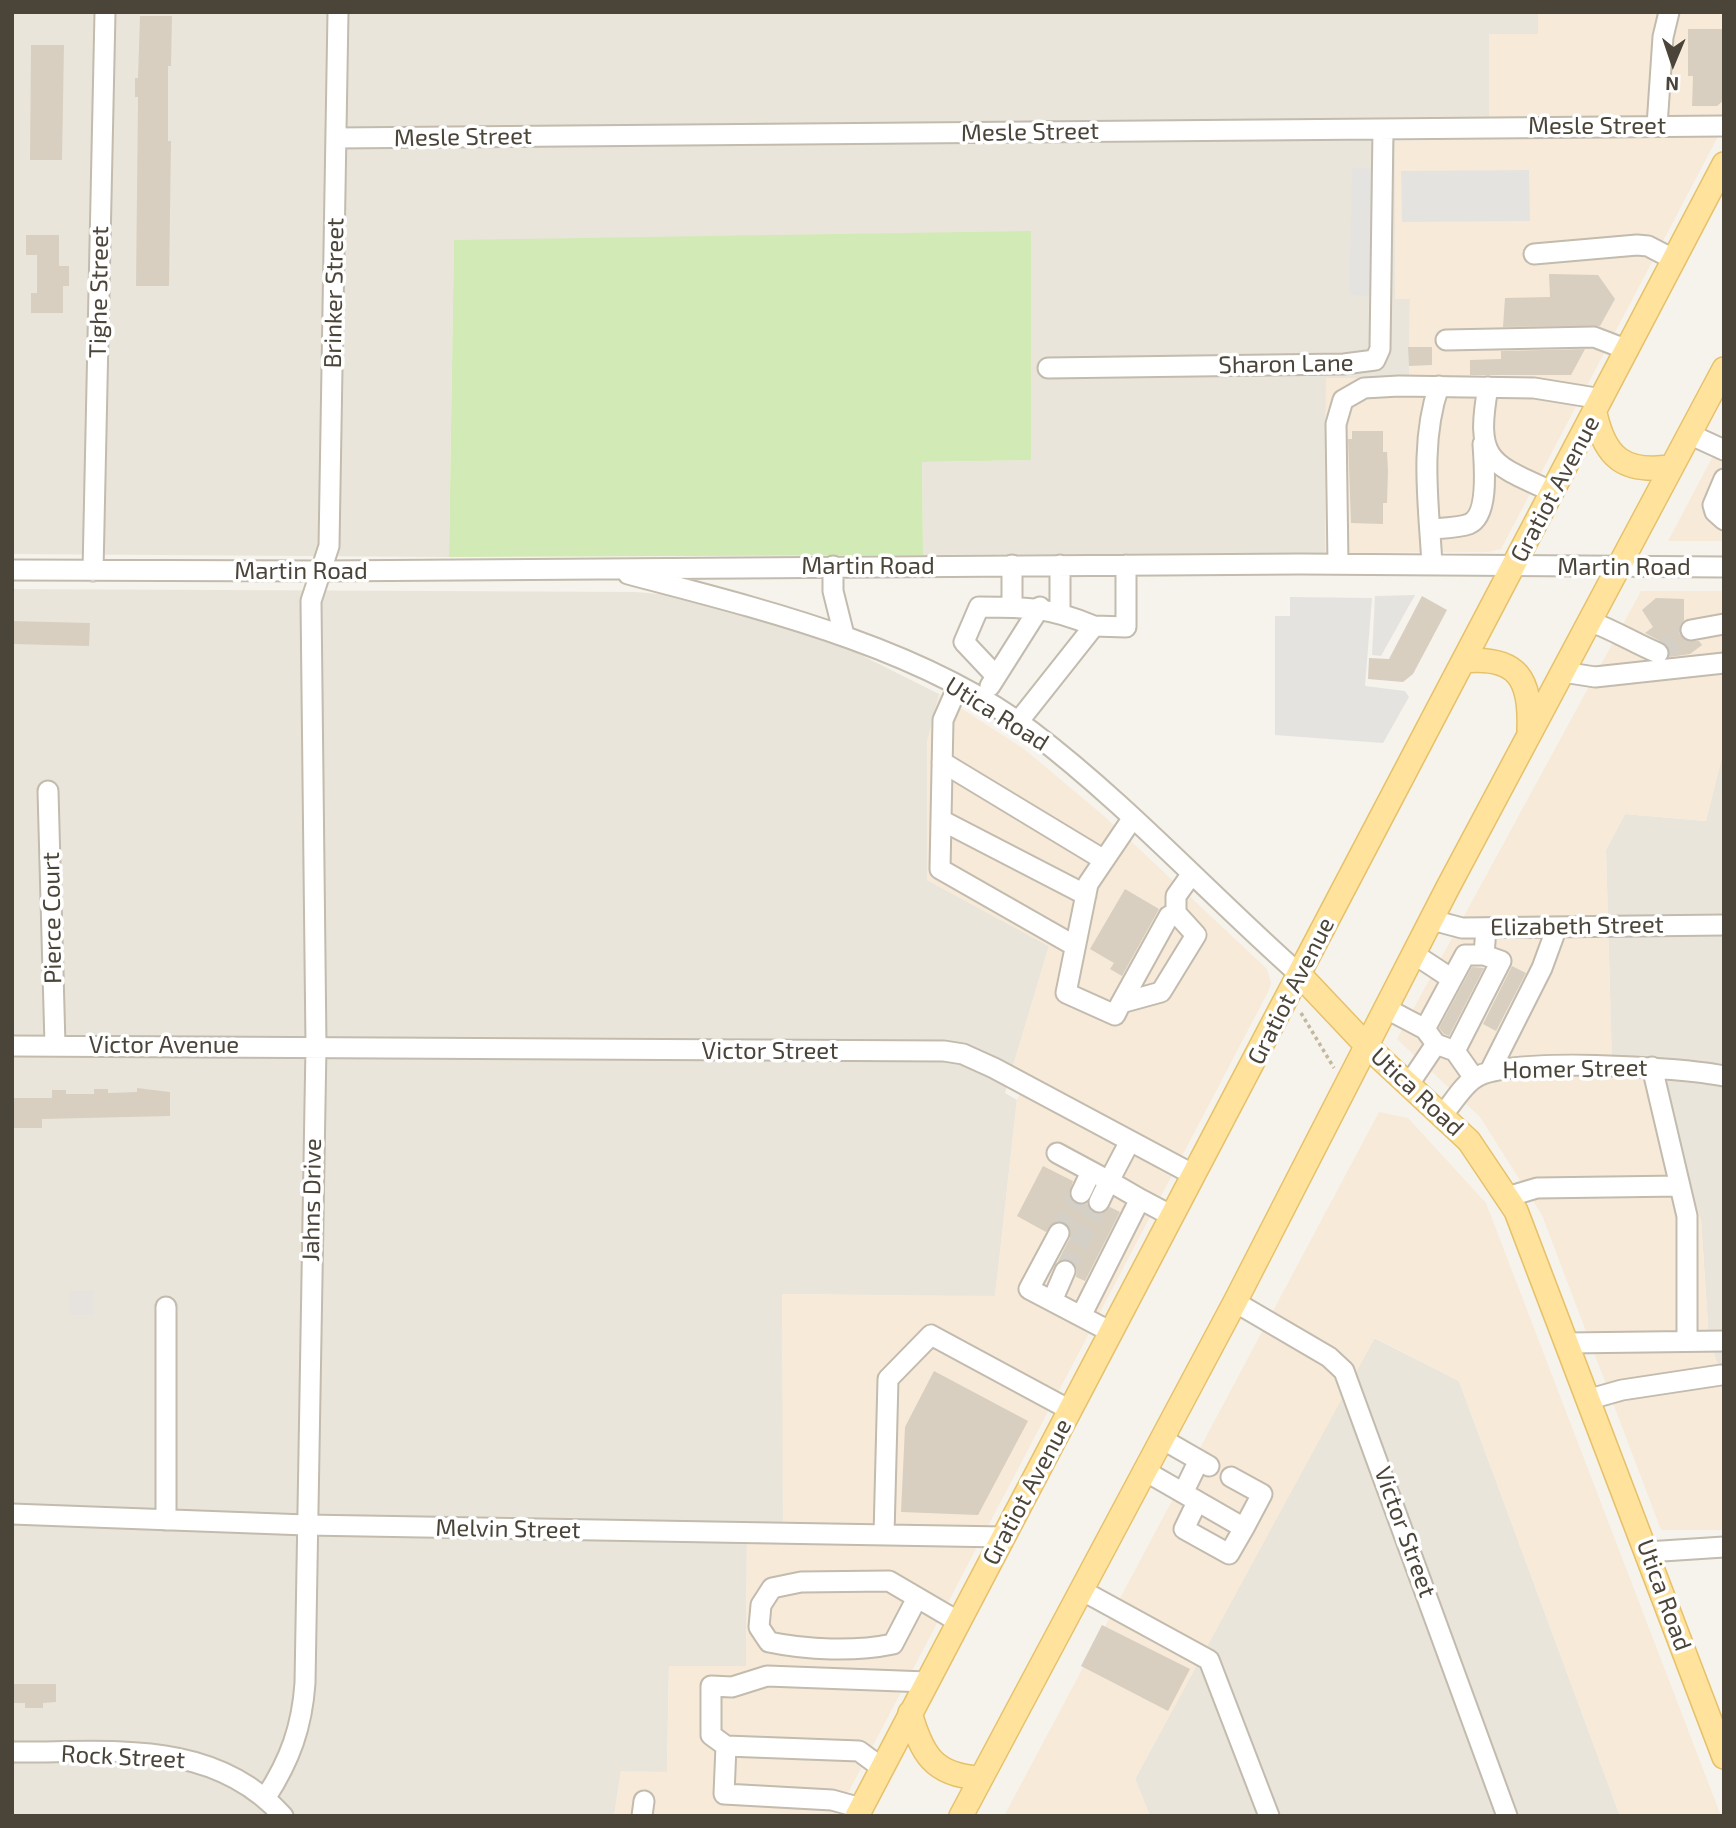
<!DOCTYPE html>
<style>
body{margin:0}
#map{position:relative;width:1736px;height:1828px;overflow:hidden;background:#f6f3ec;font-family:"Exo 2",sans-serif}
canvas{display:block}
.frame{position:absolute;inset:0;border:14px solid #4b4439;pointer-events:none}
.north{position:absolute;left:1638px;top:28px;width:70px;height:70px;-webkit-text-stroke:5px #fff;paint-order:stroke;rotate:182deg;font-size:19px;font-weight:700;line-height:28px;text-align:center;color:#4b4439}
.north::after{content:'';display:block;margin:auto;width:24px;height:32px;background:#4b4439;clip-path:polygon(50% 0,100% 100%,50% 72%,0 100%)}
</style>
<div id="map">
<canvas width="1736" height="1828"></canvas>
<div class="frame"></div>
<div class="north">N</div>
</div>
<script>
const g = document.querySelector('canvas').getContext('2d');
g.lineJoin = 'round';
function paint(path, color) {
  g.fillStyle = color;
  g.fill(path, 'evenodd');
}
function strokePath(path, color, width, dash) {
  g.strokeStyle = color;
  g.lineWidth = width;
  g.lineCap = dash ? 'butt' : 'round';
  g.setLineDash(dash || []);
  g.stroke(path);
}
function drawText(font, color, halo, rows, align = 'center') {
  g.font = font + ' "Exo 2",sans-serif';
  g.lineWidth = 7;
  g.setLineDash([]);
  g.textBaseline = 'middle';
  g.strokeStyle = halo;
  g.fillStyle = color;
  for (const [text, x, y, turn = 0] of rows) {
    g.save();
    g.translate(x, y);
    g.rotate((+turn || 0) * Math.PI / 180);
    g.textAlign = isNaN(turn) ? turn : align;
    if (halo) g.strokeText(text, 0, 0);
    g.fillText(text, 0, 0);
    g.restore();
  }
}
const residential = new Path2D(`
 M 12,12 L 1538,12 L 1538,34 L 1489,34 L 1489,118 L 1395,119 L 1395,299 L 1410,299 L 1409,378 L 1326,379 L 1325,553 L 923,555 L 922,462 L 1031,460 L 454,240 L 449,557 L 12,554 Z
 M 12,589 L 636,592 L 670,595 L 743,610 L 837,643 L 939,694 L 927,743 L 927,880 L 1049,946 L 1005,1093 L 1017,1100 L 995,1297 L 782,1294 L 784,1523 L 747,1523 L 746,1667 L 669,1666 L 667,1772 L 621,1772 L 614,1816 L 12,1816 Z
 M 1724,749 L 1724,1383 L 1709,1341 L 1701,1220 L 1612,1067 L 1606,850 L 1625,814 L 1706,821 Z
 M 1374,1338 L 1459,1381 L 1620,1816 L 1150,1816 L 1135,1779 Z`);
const commercial = new Path2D(`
 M 1538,12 L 1724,12 L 1724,125 L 1501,549 L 1489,552 L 1325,553 L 1326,378 L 1409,378 L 1410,299 L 1395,299 L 1395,141 L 1489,139 L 1489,34 L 1538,34 Z
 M 1724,435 L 1724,541 L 1668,541 Z
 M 1641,591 L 1724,591 L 1724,749 L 1706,821 L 1625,814 L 1606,850 L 1612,1066 L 1652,1067 L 1701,1220 L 1709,1341 L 1724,1380 L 1724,1530 L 1661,1530 L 1542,1215 L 1480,1117 L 1397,1039 Z
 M 939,694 L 1024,749 L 1104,816 L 1267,969 L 1271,983 L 1269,990 L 836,1816 L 614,1816 L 621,1771 L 667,1772 L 669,1666 L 746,1666 L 747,1544 L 783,1544 L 782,1294 L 995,1296 L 1017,1100 L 1026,1082 L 1011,1073 L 1049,946 L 927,880 L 927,743 Z
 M 1379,1112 L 1408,1118 L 1486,1203 L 1721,1816 L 1620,1816 L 1459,1381 L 1375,1338 L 1135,1779 L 1150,1816 L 1004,1816 Z`);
const industrial = new Path2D(`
 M 69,1291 L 93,1291 L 93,1315 L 69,1315 Z`);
const green = new Path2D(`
 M 1031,231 L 1031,460 L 922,462 L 923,555 L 449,557 L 454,240 Z`);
const parking = new Path2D(`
 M 1352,168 L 1373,168 L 1371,296 L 1349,295 Z
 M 1529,170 L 1530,221 L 1402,222 L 1401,171 Z
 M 1415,595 L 1381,656 L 1372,655 L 1375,596 Z
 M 1290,597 L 1372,598 L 1365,686 L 1405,691 L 1409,697 L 1383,743 L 1275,735 L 1275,616 L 1290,616 Z`);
const building = new Path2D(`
 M 140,16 L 172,16 L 171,66 L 168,66 L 168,141 L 171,141 L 169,286 L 136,286 L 138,97 L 135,97 L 135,78 L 138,78 Z
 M 1688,29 L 1724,29 L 1724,100 L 1717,106 L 1692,106 L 1693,76 L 1688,76 Z
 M 31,45 L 64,45 L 62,160 L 30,160 Z
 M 26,235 L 59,235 L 59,266 L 69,266 L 69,286 L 63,286 L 63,313 L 31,313 L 31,293 L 37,293 L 37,255 L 26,255 Z
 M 1549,274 L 1598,275 L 1615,299 L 1600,326 L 1503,327 L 1505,298 L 1550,297 Z
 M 1408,347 L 1432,347 L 1432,365 L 1409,366 Z
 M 1585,349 L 1571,375 L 1470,375 L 1470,360 L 1501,359 L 1501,351 Z
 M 1352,431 L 1383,431 L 1383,452 L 1387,452 L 1388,471 L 1387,503 L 1383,503 L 1383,524 L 1351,523 L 1348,439 L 1352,439 Z
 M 1422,596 L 1447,610 L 1413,674 L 1403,682 L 1368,679 L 1369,658 L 1389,659 Z
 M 1656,598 L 1684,599 L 1684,620 L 1679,633 L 1686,641 L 1699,641 L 1702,645 L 1690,654 L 1670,657 L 1667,645 L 1645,633 L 1653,627 L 1642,610 Z
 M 12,621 L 90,623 L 89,646 L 12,644 Z
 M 1125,889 L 1159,909 L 1122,976 L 1110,969 L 1114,963 L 1090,949 Z
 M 1512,966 L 1526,973 L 1496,1031 L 1483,1024 Z
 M 1472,967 L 1484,968 L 1449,1036 L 1444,1034 L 1439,1028 Z
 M 137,1088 L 170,1092 L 170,1116 L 42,1119 L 42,1128 L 12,1128 L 12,1098 L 52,1098 L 52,1090 L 66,1090 L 66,1094 L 94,1094 L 94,1089 L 108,1089 L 108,1093 L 137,1092 Z
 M 1043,1166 L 1073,1181 L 1069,1195 L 1075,1204 L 1087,1204 L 1094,1213 L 1105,1212 L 1110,1207 L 1120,1212 L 1085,1281 L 1076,1277 L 1077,1269 L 1070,1260 L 1058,1261 L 1070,1238 L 1069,1226 L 1058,1221 L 1046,1232 L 1017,1216 Z
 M 934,1371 L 1028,1421 L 978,1515 L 901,1512 L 905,1427 Z
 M 1102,1625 L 1190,1669 L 1168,1711 L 1081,1666 Z
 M 12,1684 L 56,1684 L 56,1702 L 43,1703 L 43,1708 L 25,1708 L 25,1703 L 12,1703 Z`);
const minorTunnel = new Path2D(`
 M 1658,653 L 1691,630
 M 1059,1233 L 1081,1193
 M 1065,1271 L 1099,1202`);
const path = new Path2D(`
 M 1301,1013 L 1334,1068`);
const minor = new Path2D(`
 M 1657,126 L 1663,37 L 1669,12
 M 336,138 L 1724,126
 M 1534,254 L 1637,245 L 1648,246 L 1675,260
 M 1446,340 L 1594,337 L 1628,350
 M 1048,368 L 1344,364 L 1375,360 L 1380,349 L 1383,129
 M 1488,387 C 1475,461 1489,463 1553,492
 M 1689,434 L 1724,450
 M 1724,479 L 1713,505 L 1715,512 L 1724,520
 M 1430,529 C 1442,528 1458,528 1469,524 C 1490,515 1484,463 1483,444
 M 1338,564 L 1336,424 L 1343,400 L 1364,388 L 1399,386 L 1534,388 L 1602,399
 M 1012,565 L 1012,607
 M 1432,565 C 1429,506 1419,443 1439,386
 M 833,566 L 833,591 L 844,635
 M 12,570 L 320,571 L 1300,564 L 1724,567
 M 93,571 L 105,12
 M 628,574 C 761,609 920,647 1031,731 C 1127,804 1209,894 1299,974
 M 1060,611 L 1060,565
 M 1589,621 C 1614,630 1634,643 1658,653
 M 1094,626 L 1126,627 L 1126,565
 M 1691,630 L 1724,624
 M 1563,672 L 1595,677 L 1724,663
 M 996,676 L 964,642 L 979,607 C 1027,607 1049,607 1094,626 L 1018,722
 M 958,686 L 943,720 L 940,869 L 1075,946
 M 990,686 L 1040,607
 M 942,762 L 1104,860
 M 48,791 L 55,1045
 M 1132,819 L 1088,884 L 1066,993 L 1115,1015 L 1121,1003 L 1161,992 L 1196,935 L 1176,913 L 1176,896 L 1191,875
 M 941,820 L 1086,895
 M 1432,920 L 1462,928 L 1724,925
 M 1414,954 L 1452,979
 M 1121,1003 L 1169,916 L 1176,913
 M 1387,1009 L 1425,1029 L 1436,1044 L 1455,1051 L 1474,1078
 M 1425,1029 L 1465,955 L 1484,955
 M 12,1046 L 944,1051 L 963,1054 L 994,1068 L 1194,1175
 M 1455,1051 L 1501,961 L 1484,955 L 1486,928
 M 1652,1067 L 1687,1216 L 1687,1341
 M 1490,1071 L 1542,968 L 1557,927
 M 1409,1084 L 1436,1044
 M 1443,1114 C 1453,1103 1463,1085 1475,1078 C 1507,1056 1682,1067 1724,1076
 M 1057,1153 L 1109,1181 L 1130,1141
 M 1081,1193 L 1091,1172
 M 1507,1197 L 1537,1188 L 1680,1186
 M 1099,1202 L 1109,1181 L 1140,1199
 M 1059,1233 L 1029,1289 L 1111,1332
 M 1052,1301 L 1065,1271
 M 1235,1302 L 1329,1357 L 1344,1371 L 1507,1816
 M 1081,1316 L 1140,1199 L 1172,1216
 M 1568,1343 L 1724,1341
 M 1590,1399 L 1622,1390 L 1721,1375
 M 1162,1439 L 1209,1466
 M 1145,1471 L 1244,1528 L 1262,1494 L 1231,1477
 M 1183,1493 L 1199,1460
 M 1197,1502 L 1184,1529 L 1229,1554 L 1244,1528
 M 12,1514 L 306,1525 L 1004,1537
 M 166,1520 L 166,1307
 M 884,1535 L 888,1379 L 931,1335 L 1070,1410
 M 1647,1552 L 1724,1547
 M 1081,1590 L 1209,1660 L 1269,1816
 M 917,1598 L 893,1644 C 855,1652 807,1650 769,1642 L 759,1627 L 761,1605 L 772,1588 L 801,1582 L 889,1581 L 959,1622
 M 726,1746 L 724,1794 L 832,1800 L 861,1808
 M 12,1752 C 108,1753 212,1737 283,1816
 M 882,1768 L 859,1751 L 726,1746 L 711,1735 L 711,1686 L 732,1687 L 767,1676 L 927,1682
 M 266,1797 C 290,1760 302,1727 305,1683 L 316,1046 L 311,601 L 329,546 L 338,12
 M 642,1816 L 644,1801`);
const major = new Path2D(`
 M 1595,413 C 1605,458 1624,473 1670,467
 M 1464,661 C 1518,656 1531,679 1529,730
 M 1299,974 L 1368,1047 L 1469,1141 L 1516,1211 L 1724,1757
 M 910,1713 C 922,1754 933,1775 979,1778
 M 857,1816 L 1724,164
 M 961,1816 L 1235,1302 L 1447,889 L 1724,369`);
const streetNames = [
 ["Mesle Street",1597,126],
 ["Mesle Street",1030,132,-1],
 ["Mesle Street",463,137,-1],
 ["Tighe Street",99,292,-89],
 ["Brinker Street",334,293,-89],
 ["Sharon Lane",1286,364,-1],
 ["Gratiot Avenue",1555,489,-62],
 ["Martin Road",868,566],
 ["Martin Road",1624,567],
 ["Martin Road",301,571],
 ["Utica Road",997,714,32],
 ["Pierce Court",52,918,-91],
 ["Elizabeth Street",1577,926,-1],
 ["Gratiot Avenue",1291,991,-63],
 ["Victor Avenue",164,1045],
 ["Victor Street",770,1051],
 ["Homer Street",1575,1069,-1],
 ["Utica Road",1417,1092,43],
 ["Jahns Drive",312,1200,-89],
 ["Gratiot Avenue",1027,1492,-62],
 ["Melvin Street",508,1529,1],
 ["Victor Street",1405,1532,70],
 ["Utica Road",1664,1595,70],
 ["Rock Street",123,1757,3]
];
paint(residential, '#eae5da');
paint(commercial, '#f7ead8');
paint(industrial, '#e6e2dd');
paint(green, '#d2eab5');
paint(parking, '#e5e3e0');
paint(building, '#d8cfc1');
strokePath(minorTunnel, '#d4d0c8', 19, [19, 10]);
strokePath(minor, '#c2bbae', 23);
strokePath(major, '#e6c16a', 26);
strokePath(path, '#c4b79f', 3.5, [3.5, 3.5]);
strokePath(minor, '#fff', 19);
strokePath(major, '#ffe39c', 23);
drawText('24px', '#4b4439', '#fff', streetNames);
</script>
